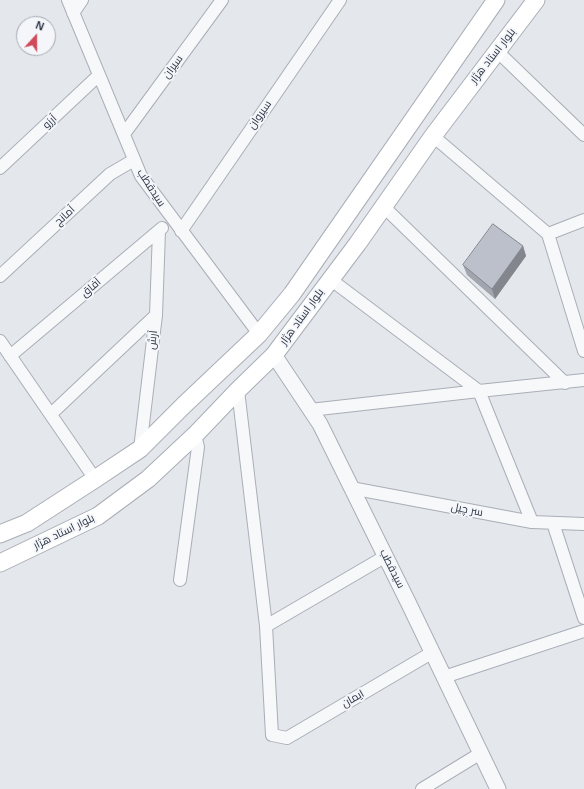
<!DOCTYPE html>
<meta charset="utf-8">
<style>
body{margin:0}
#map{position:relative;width:584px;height:789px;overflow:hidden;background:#e4e7ec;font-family:Helvetica,sans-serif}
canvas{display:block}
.north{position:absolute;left:16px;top:16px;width:40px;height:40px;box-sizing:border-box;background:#f4f6f9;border:1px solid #a4a8b1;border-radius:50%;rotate:21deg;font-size:11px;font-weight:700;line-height:16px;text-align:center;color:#2b3445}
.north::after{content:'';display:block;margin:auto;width:14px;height:18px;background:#d1495b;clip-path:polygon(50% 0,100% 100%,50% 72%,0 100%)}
</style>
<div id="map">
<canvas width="584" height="789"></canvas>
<div class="north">N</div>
</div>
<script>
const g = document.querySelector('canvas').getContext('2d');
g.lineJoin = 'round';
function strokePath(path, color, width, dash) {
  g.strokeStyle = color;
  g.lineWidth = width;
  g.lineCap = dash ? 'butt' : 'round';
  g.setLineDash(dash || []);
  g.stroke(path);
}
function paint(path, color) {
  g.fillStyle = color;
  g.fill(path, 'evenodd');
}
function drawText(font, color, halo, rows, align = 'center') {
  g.font = font + ' Helvetica,Cairo,sans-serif';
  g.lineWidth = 4;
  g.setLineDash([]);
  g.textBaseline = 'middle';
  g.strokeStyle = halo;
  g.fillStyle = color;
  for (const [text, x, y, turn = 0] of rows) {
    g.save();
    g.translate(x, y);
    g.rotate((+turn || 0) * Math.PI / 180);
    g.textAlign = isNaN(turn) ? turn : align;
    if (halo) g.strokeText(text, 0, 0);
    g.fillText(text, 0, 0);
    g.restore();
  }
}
const minor = new Path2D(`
 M 68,0 L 141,176 L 259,334
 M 73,13 L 82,0
 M 497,51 L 584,135
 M 124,134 L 222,0
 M 433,136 L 548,234 L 584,351
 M 0,168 L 99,75
 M 384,207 L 565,383
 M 181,231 L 340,0
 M 548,234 L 584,220
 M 0,276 L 110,174 L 134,160
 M 330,279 L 479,391 L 532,522
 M 0,341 L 95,479
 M 10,356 L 162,228
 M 238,390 L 266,626 L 272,735 L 287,738 L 433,652
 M 310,410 L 479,391 L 584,380
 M 51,414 L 156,315
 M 140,449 L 156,315 L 159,231
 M 351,488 L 532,522 L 584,524
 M 553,523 L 584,618
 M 180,580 L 198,447 L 195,435
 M 266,626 L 386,556
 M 444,677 L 584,631
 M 422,789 L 481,753`);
const tertiary = new Path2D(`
 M 274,355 L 320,424 L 408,602 L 498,789`);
const secondary = new Path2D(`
 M 0,534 L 27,523 L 95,479 L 140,449 L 184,405 L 259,334 L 292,294 L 496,0
 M 0,563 L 98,516 L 148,479 L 195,435 L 238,390 L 274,355 L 358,243 L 433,136 L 536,0`);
const wall = new Path2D(`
 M 523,246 L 526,256 L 495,299 L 467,275 L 463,265 Z`);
const shadedWall = new Path2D(`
 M 523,246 L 526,256 L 495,299 L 492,289 Z`);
const building = new Path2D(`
 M 493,224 L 523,246 L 492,289 L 463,265 Z`);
const streetNames = [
 ["بلوار استاد هژار",493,56,-52],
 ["سیران",173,67,-54],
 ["سیروان",260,115,-55],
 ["آرزو",50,122,-43],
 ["سیدقطب",151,188,57],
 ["آمانج",65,216,-43],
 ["آفاق",91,288,-40],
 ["بلوار استاد هژار",302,317,-54],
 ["آرش",153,340,-83],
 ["سر چیل",467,510,11],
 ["بلوار استاد هژار",64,532,-26],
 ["سیدقطب",392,569,63],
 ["ایمان",353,699,-30]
];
strokePath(minor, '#a9aeb7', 14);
strokePath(tertiary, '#a9aeb7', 17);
strokePath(secondary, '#a9aeb7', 19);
strokePath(minor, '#f7f8fa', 12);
strokePath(tertiary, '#f7f8fa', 15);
strokePath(secondary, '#fff', 17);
paint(wall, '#a1a5ae');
paint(shadedWall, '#83868d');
paint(building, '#bbc0ca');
strokePath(building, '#83868d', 1);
drawText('11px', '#2b3445', '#f4f6f9', streetNames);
</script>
